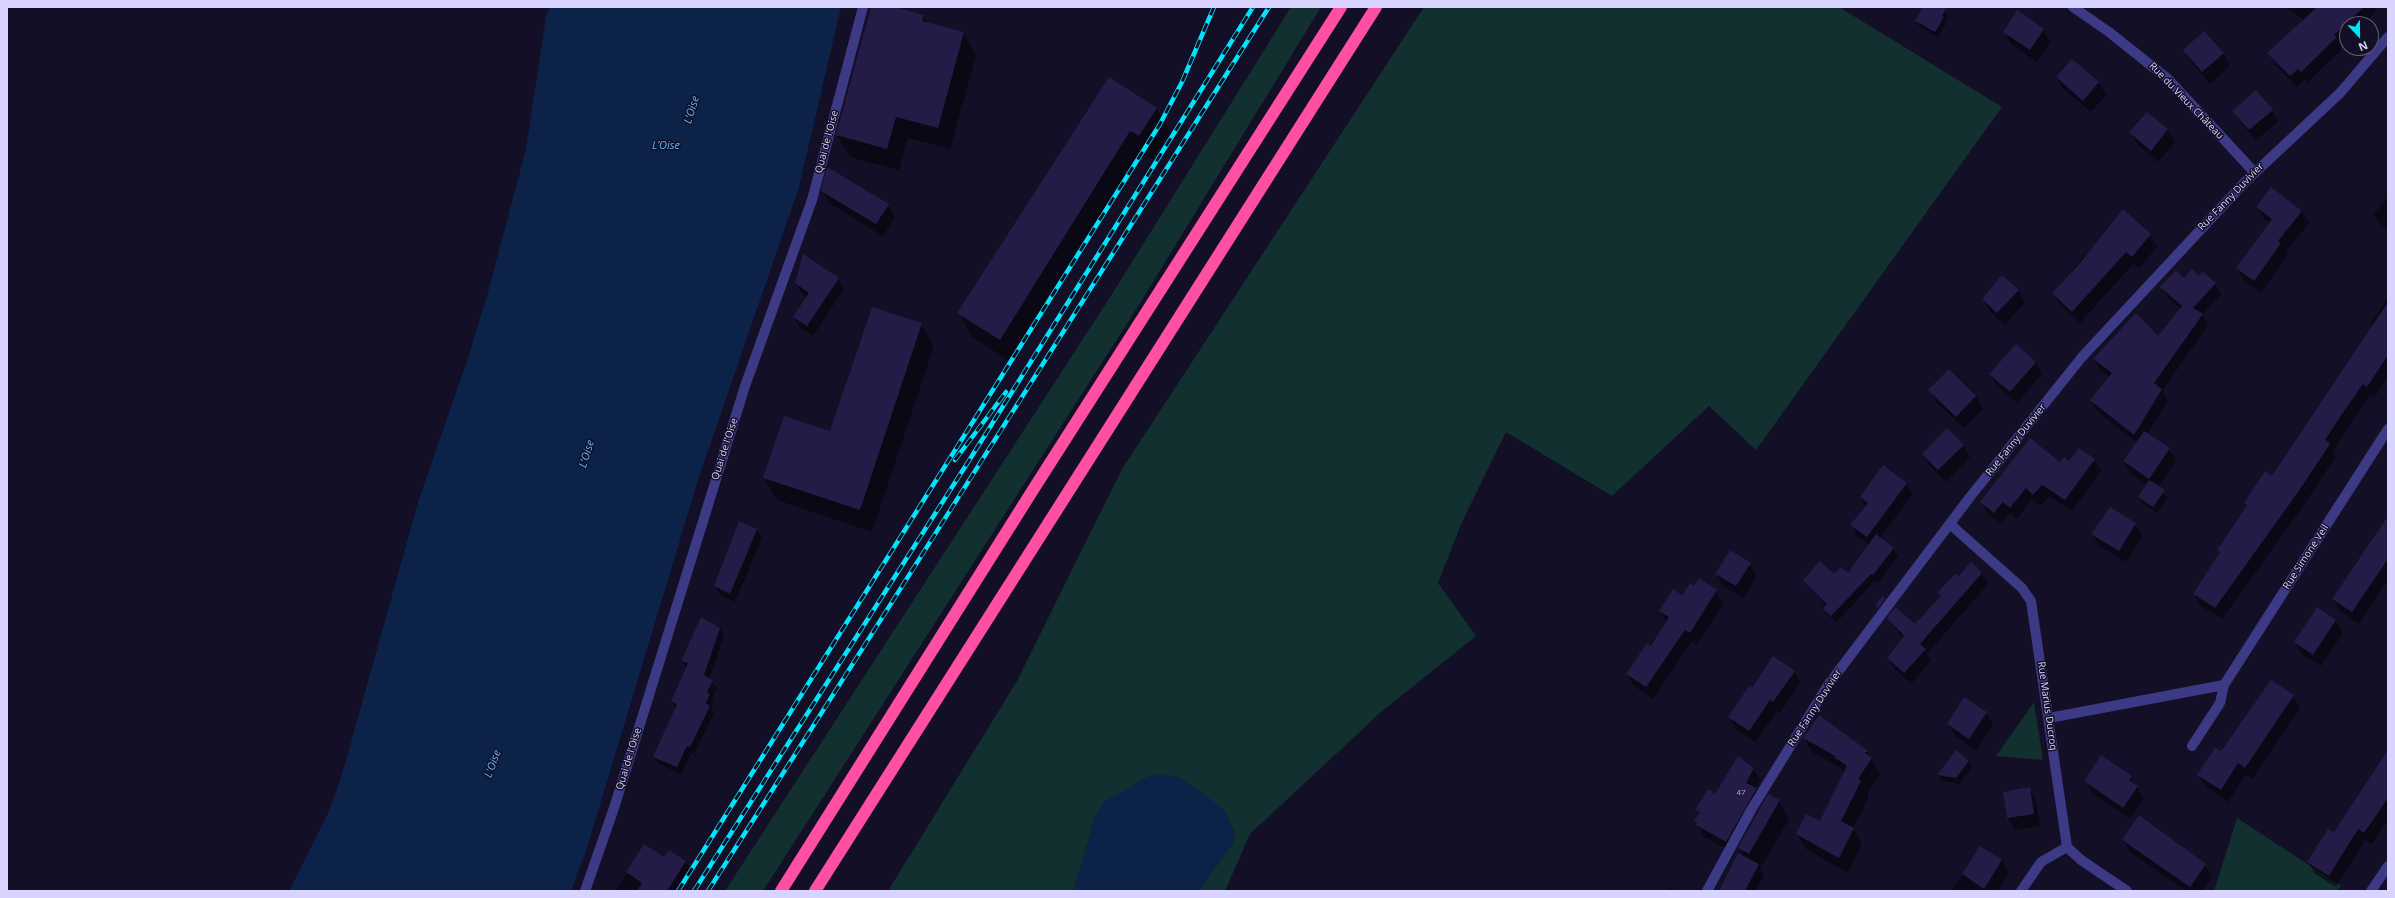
<!DOCTYPE html>
<meta charset="utf-8">
<style>
body{margin:0}
#map{position:relative;width:2395px;height:898px;overflow:hidden;background:#130f26;font-family:"Open Sans",sans-serif}
canvas{display:block}
.frame{position:absolute;inset:0;border:8px solid #d9d4ff;pointer-events:none}
.north{position:absolute;left:2339px;top:16px;width:40px;height:40px;box-sizing:border-box;background:#130f26;border:1px solid #625e7d;border-radius:50%;rotate:158deg;font-size:11px;font-weight:700;line-height:16px;text-align:center;color:#d9d4ff}
.north::after{content:'';display:block;margin:auto;width:14px;height:18px;background:#00e5ff;clip-path:polygon(50% 0,100% 100%,50% 72%,0 100%)}
</style>
<div id="map">
<canvas width="2395" height="898"></canvas>
<div class="frame"></div>
<div class="north">N</div>
</div>
<script>
const g = document.querySelector('canvas').getContext('2d');
g.lineJoin = 'round';
function paint(path, color) {
  g.fillStyle = color;
  g.fill(path, 'evenodd');
}
function strokePath(path, color, width, dash) {
  g.strokeStyle = color;
  g.lineWidth = width;
  g.lineCap = dash ? 'butt' : 'round';
  g.setLineDash(dash || []);
  g.stroke(path);
}
function drawText(font, color, halo, rows, align = 'center') {
  g.font = font + ' "Open Sans",sans-serif';
  g.lineWidth = 3;
  g.setLineDash([]);
  g.textBaseline = 'middle';
  g.strokeStyle = halo;
  g.fillStyle = color;
  for (const [text, x, y, turn = 0] of rows) {
    g.save();
    g.translate(x, y);
    g.rotate((+turn || 0) * Math.PI / 180);
    g.textAlign = isNaN(turn) ? turn : align;
    if (halo) g.strokeText(text, 0, 0);
    g.fillText(text, 0, 0);
    g.restore();
  }
}
const green = new Path2D(`
 M 1291,7 L 1321,7 L 1137,308 L 763,891 L 725,891 L 1114,291 Z
 M 1424,7 L 1839,7 L 2002,107 L 1756,450 L 1709,406 L 1612,496 L 1506,432 L 1462,522 L 1438,583 L 1476,636 L 1381,712 L 1250,834 L 1225,891 L 1199,891 L 1233,842 L 1235,832 L 1096,814 L 1074,891 L 888,891 L 1017,681 L 1122,469 Z
 M 2034,702 L 2043,760 L 1996,756 Z
 M 2237,818 L 2341,886 L 2336,891 L 2214,891 Z`);
const water = new Path2D(`
 M 550,7 L 841,7 L 799,187 L 698,480 L 587,848 L 571,891 L 289,891 L 327,815 L 341,778 L 419,499 L 469,355 L 488,292 L 526,149 L 546,16 Z
 M 1152,774 L 1180,777 L 1224,809 L 1235,832 L 1233,842 L 1199,891 L 1074,891 L 1096,814 L 1104,802 Z`);
const shadow = new Path2D(`
 M 872,7 L 891,7 L 923,15 L 928,24 L 963,33 L 976,55 L 950,149 L 908,138 L 899,170 L 850,157 L 837,135 Z
 M 1924,7 L 1940,7 L 1948,16 L 1945,21 L 1946,24 L 1938,37 L 1920,27 L 1916,21 Z
 M 2286,7 L 2379,7 L 2364,24 L 2347,24 L 2347,40 L 2341,46 L 2342,49 L 2308,82 L 2305,79 L 2297,87 L 2275,64 L 2269,53 L 2304,20 Z
 M 2043,30 L 2050,42 L 2037,62 L 2011,44 L 2004,32 Z
 M 2204,32 L 2224,54 L 2230,66 L 2210,84 L 2191,62 L 2184,50 Z
 M 2072,60 L 2099,83 L 2106,95 L 2091,112 L 2064,90 L 2057,78 Z
 M 1109,79 L 1156,108 L 1170,132 L 1153,159 L 1144,154 L 1013,363 L 972,337 L 959,313 Z
 M 2272,110 L 2278,122 L 2256,140 L 2240,122 L 2234,111 Z
 M 2147,113 L 2168,130 L 2175,142 L 2158,162 L 2138,145 L 2131,132 Z
 M 822,190 L 888,205 L 895,217 L 883,236 L 829,203 Z
 M 2388,196 L 2388,231 L 2381,226 L 2374,214 Z
 M 2257,207 L 2302,211 L 2309,223 L 2286,252 L 2288,255 L 2261,293 L 2244,281 L 2237,268 L 2270,224 L 2264,219 Z
 M 2123,211 L 2150,235 L 2157,247 L 2139,268 L 2133,264 L 2080,323 L 2060,305 L 2053,293 Z
 M 2199,277 L 2215,284 L 2221,294 L 2202,315 L 2208,325 L 2162,391 L 2168,401 L 2147,434 L 2169,449 L 2176,461 L 2158,487 L 2168,497 L 2157,513 L 2142,503 L 2139,497 L 2147,485 L 2131,474 L 2124,462 L 2137,443 L 2097,411 L 2091,400 L 2110,377 L 2100,370 L 2094,360 L 2158,338 L 2181,309 L 2168,298 L 2162,287 L 2184,279 Z
 M 838,278 L 844,289 L 813,336 L 800,328 L 794,317 L 807,298 L 802,294 L 796,283 Z
 M 2018,290 L 2025,302 L 2005,325 L 1990,311 L 1983,299 Z
 M 2388,298 L 2388,377 L 2374,398 L 2370,395 L 2351,423 L 2333,451 L 2336,456 L 2304,505 L 2222,619 L 2201,606 L 2194,594 L 2221,554 L 2218,550 L 2247,507 L 2245,503 L 2272,477 L 2373,326 L 2371,323 Z
 M 921,324 L 934,346 L 872,532 L 777,500 L 764,478 L 831,432 Z
 M 2016,345 L 2036,363 L 2042,374 L 2017,403 L 1997,385 L 1990,374 Z
 M 1949,371 L 1976,396 L 1983,409 L 1964,428 L 1937,403 L 1930,390 Z
 M 1963,445 L 1970,457 L 1946,482 L 1930,466 L 1923,454 Z
 M 2094,459 L 2101,471 L 2072,511 L 2049,496 L 2040,506 L 2032,499 L 2017,519 L 2010,513 L 2001,524 L 1988,514 L 1982,502 L 2060,464 Z
 M 1906,483 L 1913,494 L 1880,538 L 1893,548 L 1898,556 L 1878,583 L 1875,581 L 1836,623 L 1824,610 L 1826,606 L 1805,580 L 1848,575 L 1869,544 L 1857,536 L 1851,525 L 1866,506 L 1861,497 Z
 M 2388,516 L 2388,579 L 2359,624 L 2340,611 L 2333,599 Z
 M 2135,524 L 2142,536 L 2126,562 L 2099,546 L 2092,534 Z
 M 757,530 L 762,538 L 735,602 L 720,595 L 715,586 Z
 M 1750,564 L 1757,576 L 1743,598 L 1723,586 L 1716,574 Z
 M 1982,573 L 1988,584 L 1927,654 L 1931,661 L 1911,684 L 1895,669 L 1888,658 L 1903,639 L 1888,618 L 1915,626 L 1941,597 L 1939,593 L 1959,577 Z
 M 1695,587 L 1716,591 L 1723,603 L 1697,645 L 1692,641 L 1653,699 L 1634,686 L 1627,674 L 1652,647 L 1667,622 L 1660,611 Z
 M 2317,609 L 2336,621 L 2343,633 L 2321,666 L 2302,654 L 2295,642 Z
 M 720,628 L 724,636 L 709,679 L 717,688 L 712,698 L 714,702 L 711,708 L 714,714 L 694,754 L 691,753 L 681,774 L 659,764 L 654,757 L 676,708 L 672,701 L 687,669 L 682,661 Z
 M 1794,671 L 1800,683 L 1780,713 L 1777,711 L 1755,742 L 1735,728 L 1729,717 L 1752,689 Z
 M 2293,696 L 2300,708 L 2252,779 L 2246,774 L 2228,802 L 2206,787 L 2199,775 L 2221,753 Z
 M 1986,713 L 1993,725 L 1976,751 L 1955,736 L 1948,724 Z
 M 1804,738 L 1867,752 L 1880,774 L 1867,793 L 1869,797 L 1853,828 L 1862,844 L 1848,873 L 1806,849 L 1797,834 L 1820,823 L 1844,773 L 1842,769 L 1813,753 Z
 M 2388,751 L 2388,819 L 2372,844 L 2365,840 L 2336,887 L 2315,874 L 2308,862 L 2334,834 Z
 M 1956,752 L 1968,761 L 1972,767 L 1959,784 L 1942,781 L 1938,775 Z
 M 1753,769 L 1760,780 L 1755,788 L 1762,800 L 1733,852 L 1703,836 L 1696,821 L 1699,815 L 1696,810 Z
 M 2131,777 L 2144,799 L 2130,819 L 2092,793 L 2085,781 Z
 M 2029,788 L 2036,800 L 2040,826 L 2015,830 L 2008,818 Z
 M 1779,801 L 1789,819 L 1760,869 L 1764,875 L 1756,891 L 1720,891 L 1744,857 L 1739,848 Z
 M 2123,840 L 2205,865 L 2212,876 L 2202,891 L 2186,891 L 2130,852 Z
 M 644,845 L 664,858 L 685,861 L 692,873 L 681,891 L 616,891 Z
 M 1980,847 L 2002,861 L 2009,873 L 1997,891 L 1952,891 Z
 M 1671,888 L 1675,891 L 1668,891 Z`);
const building = new Path2D(`
 M 871,7 L 895,7 L 924,15 L 922,21 L 964,32 L 938,128 L 896,117 L 887,149 L 836,135 Z
 M 1923,7 L 1947,7 L 1942,16 L 1944,17 L 1935,32 L 1915,21 Z
 M 2317,7 L 2364,7 L 2334,35 L 2337,37 L 2301,72 L 2298,69 L 2290,76 L 2267,53 Z
 M 2017,10 L 2044,29 L 2030,50 L 2003,32 Z
 M 2204,31 L 2224,53 L 2202,72 L 2183,50 Z
 M 2072,59 L 2099,82 L 2083,101 L 2056,77 Z
 M 1109,77 L 1157,108 L 1139,136 L 1130,131 L 1000,340 L 957,313 Z
 M 2256,90 L 2273,110 L 2249,130 L 2232,111 Z
 M 2147,112 L 2168,129 L 2151,151 L 2129,132 Z
 M 827,167 L 889,204 L 876,224 L 821,191 Z
 M 2271,187 L 2302,211 L 2278,241 L 2281,243 L 2254,281 L 2236,268 L 2272,219 L 2256,207 Z
 M 2123,209 L 2151,234 L 2132,257 L 2126,252 L 2072,312 L 2052,293 L 2080,263 Z
 M 803,254 L 839,278 L 807,326 L 793,317 L 809,293 L 795,283 Z
 M 2192,269 L 2199,276 L 2203,272 L 2216,283 L 2193,308 L 2203,314 L 2154,383 L 2162,389 L 2134,435 L 2090,400 L 2112,373 L 2093,359 L 2136,313 L 2158,336 L 2182,306 L 2160,287 L 2176,270 L 2184,278 Z
 M 2002,275 L 2019,290 L 1997,313 L 1982,299 Z
 M 2388,302 L 2388,355 L 2367,387 L 2363,384 L 2344,411 L 2325,440 L 2330,444 L 2298,492 L 2215,608 L 2193,594 L 2220,552 L 2217,550 L 2247,505 L 2244,503 L 2265,471 L 2272,476 Z
 M 872,307 L 922,323 L 860,510 L 763,478 L 784,416 L 830,431 Z
 M 2016,344 L 2036,362 L 2010,392 L 1989,374 Z
 M 1949,369 L 1976,396 L 1956,417 L 1928,390 Z
 M 1947,428 L 1964,445 L 1938,470 L 1922,454 Z
 M 2144,431 L 2170,448 L 2149,479 L 2123,461 Z
 M 2030,438 L 2060,462 L 2064,457 L 2069,461 L 2079,448 L 2095,459 L 2065,500 L 2042,485 L 2033,495 L 2026,488 L 2010,508 L 2003,502 L 1994,513 L 1980,502 Z
 M 1883,465 L 1907,483 L 1867,537 L 1850,525 L 1868,503 L 1860,497 Z
 M 2149,480 L 2165,490 L 2153,507 L 2138,497 Z
 M 2110,507 L 2136,523 L 2119,551 L 2091,534 Z
 M 2388,516 L 2388,559 L 2352,612 L 2332,599 Z
 M 739,521 L 757,529 L 730,594 L 714,586 Z
 M 1876,534 L 1894,548 L 1873,575 L 1871,574 L 1831,616 L 1823,609 L 1827,604 L 1803,580 L 1820,561 L 1834,574 L 1841,567 L 1848,573 Z
 M 1730,550 L 1751,563 L 1736,586 L 1715,574 Z
 M 1971,562 L 1982,573 L 1920,644 L 1926,649 L 1904,673 L 1887,658 L 1904,636 L 1887,618 L 1895,607 L 1915,624 L 1941,596 L 1937,593 L 1955,574 L 1959,576 Z
 M 1699,578 L 1717,590 L 1690,633 L 1685,630 L 1646,687 L 1626,674 L 1647,643 L 1651,646 L 1669,617 L 1659,611 L 1673,589 L 1682,595 L 1690,583 L 1694,586 Z
 M 1883,596 L 1885,599 L 1878,608 L 1875,605 Z
 M 2317,607 L 2336,620 L 2313,655 L 2294,642 Z
 M 701,617 L 720,628 L 704,675 L 713,680 L 707,692 L 710,694 L 706,703 L 710,706 L 690,747 L 687,746 L 677,767 L 653,757 L 677,704 L 671,701 L 688,663 L 681,661 Z
 M 1773,656 L 1795,671 L 1773,702 L 1770,700 L 1749,731 L 1728,717 L 1749,686 L 1752,688 Z
 M 2271,680 L 2294,695 L 2245,768 L 2238,763 L 2221,790 L 2197,775 L 2215,748 L 2221,751 Z
 M 1964,697 L 1987,712 L 1969,739 L 1947,724 Z
 M 1819,715 L 1868,751 L 1865,753 L 1872,758 L 1858,779 L 1861,781 L 1841,821 L 1854,828 L 1839,858 L 1796,834 L 1806,814 L 1820,821 L 1847,766 L 1834,757 L 1835,756 L 1803,738 Z
 M 1956,750 L 1969,761 L 1956,778 L 1937,775 Z
 M 2388,750 L 2388,798 L 2364,833 L 2358,829 L 2329,876 L 2307,862 L 2328,829 L 2334,832 Z
 M 2101,755 L 2132,776 L 2129,780 L 2138,786 L 2123,808 L 2084,781 Z
 M 1738,756 L 1754,768 L 1746,783 L 1757,788 L 1726,842 L 1696,825 L 1697,822 L 1694,821 L 1700,812 L 1695,810 L 1708,789 L 1715,794 Z
 M 2030,787 L 2034,814 L 2007,818 L 2003,792 Z
 M 1768,794 L 1780,800 L 1749,854 L 1738,848 Z
 M 2139,815 L 2206,864 L 2190,887 L 2122,840 Z
 M 644,844 L 664,857 L 669,850 L 686,861 L 667,891 L 637,891 L 642,883 L 626,872 Z
 M 1980,846 L 2002,860 L 1984,889 L 1962,874 Z
 M 1738,853 L 1759,864 L 1745,891 L 1719,891 Z`);
const minor = new Path2D(`
 M 2073,7 L 2109,32 L 2168,79 L 2255,173
 M 1951,525 L 2022,588 L 2031,601 L 2067,847 L 2081,860 L 2127,891
 M 2049,718 L 2224,685
 M 2192,746 L 2220,703 L 2224,685 L 2388,429
 M 585,891 L 614,808 L 745,386 L 812,200 L 863,7
 M 1707,891 L 1751,810 L 1828,685 L 1970,497 L 2082,357 L 2245,182 L 2340,93 L 2388,37
 M 2021,891 L 2041,862 L 2067,847
 M 2371,891 L 2388,866`);
const highway = new Path2D(`
 M 781,891 L 1031,493 L 1341,7
 M 815,891 L 1376,7`);
const rail = new Path2D(`
 M 955,460 L 1006,392
 M 678,891 L 1160,124 L 1182,82 L 1214,7
 M 694,891 L 970,459 L 1253,7
 M 708,891 C 896,597 1082,302 1269,7`);
const numberNames = [
 ["47",1741,793]
];
const streetNames = [
 ["Rue du Vieux Château",2186,101,46],
 ["Quai de l'Oise",827,142,-75],
 ["Rue Fanny Duvivier",2231,197,-46],
 ["Rue Fanny Duvivier",2016,440,-51],
 ["Quai de l'Oise",725,449,-72],
 ["Rue Simone Veil",2306,557,-57],
 ["Rue Marius Ducroq",2047,706,82],
 ["Rue Fanny Duvivier",1815,708,-57],
 ["Quai de l'Oise",629,759,-73]
];
const waterNames = [
 ["L'Oise",692,110,-73],
 ["L’Oise",666,146],
 ["L'Oise",587,454,-73],
 ["L'Oise",493,764,-70]
];
paint(green, '#12302f');
paint(water, '#0c2248');
paint(shadow, '#0007');
paint(building, '#241b47');
strokePath(minor, '#3d3a85', 10);
strokePath(highway, '#ff4fa3', 12);
strokePath(rail, '#00e5ff', 4.5);
strokePath(rail, '#130f26', 3, [9]);
drawText('8px', '#aca6d1', null, numberNames);
drawText('10px', '#d9d4ff', '#130f26', streetNames);
drawText('italic 11px', '#62b6ff', '#130f26', waterNames);
</script>
